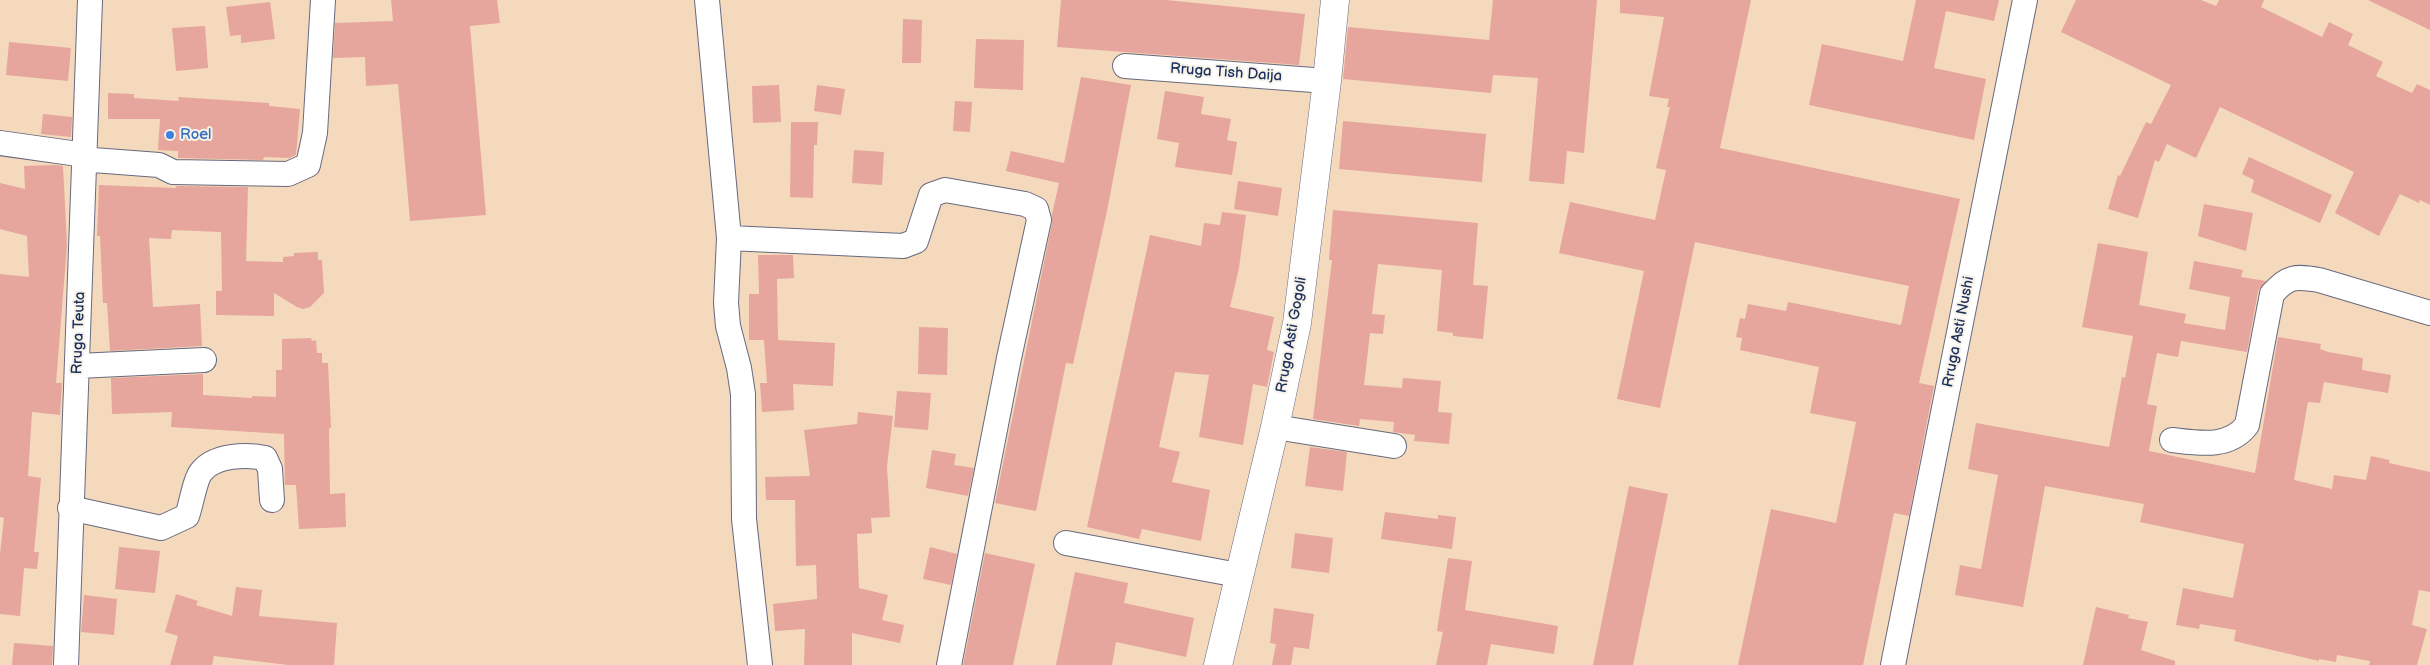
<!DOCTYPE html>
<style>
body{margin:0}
canvas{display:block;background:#f4d9bc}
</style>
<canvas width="2430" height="665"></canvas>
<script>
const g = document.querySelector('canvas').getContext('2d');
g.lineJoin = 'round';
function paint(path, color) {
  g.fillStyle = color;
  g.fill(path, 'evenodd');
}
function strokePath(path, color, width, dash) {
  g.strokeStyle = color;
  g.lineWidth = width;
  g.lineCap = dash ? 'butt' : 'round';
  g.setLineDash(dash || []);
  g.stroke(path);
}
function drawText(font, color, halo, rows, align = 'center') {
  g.font = font + ' "Balsamiq Sans",sans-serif';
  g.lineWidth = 4;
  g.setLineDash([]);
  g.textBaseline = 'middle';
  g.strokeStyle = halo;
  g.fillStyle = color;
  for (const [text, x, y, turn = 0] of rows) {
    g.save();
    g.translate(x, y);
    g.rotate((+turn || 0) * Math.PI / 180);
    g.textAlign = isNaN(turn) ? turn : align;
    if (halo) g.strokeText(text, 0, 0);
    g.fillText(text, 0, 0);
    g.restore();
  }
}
const building = new Path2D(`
 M 391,0 L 497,0 L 500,23 L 470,26 L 486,215 L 410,221 L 398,84 L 366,86 L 365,57 L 333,58 L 335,23 L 393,21 Z
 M 1061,0 L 1166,0 L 1305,14 L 1299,65 L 1057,47 Z
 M 1493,0 L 1597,0 L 1584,153 L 1567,151 L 1564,184 L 1529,181 L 1538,78 L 1493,75 L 1491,93 L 1343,79 L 1348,27 L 1489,40 Z
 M 1620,0 L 1751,0 L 1720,148 L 1960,199 L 1919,383 L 1934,386 L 1909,516 L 1894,513 L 1863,665 L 1738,665 L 1771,509 L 1836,523 L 1856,422 L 1810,413 L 1819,367 L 1740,350 L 1742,338 L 1736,337 L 1740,318 L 1745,319 L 1748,304 L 1786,311 L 1788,302 L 1901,325 L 1909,286 L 1695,242 L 1660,408 L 1617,399 L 1644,271 L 1559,253 L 1570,202 L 1655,220 L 1666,170 L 1656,168 L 1670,107 L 1667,107 L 1669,99 L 1649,96 L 1664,17 L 1620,13 Z
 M 1916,0 L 1999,0 L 1994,21 L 1946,11 L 1934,68 L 1986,79 L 1974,140 L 1809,105 L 1822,44 L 1903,61 Z
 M 2076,0 L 2201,0 L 2216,6 L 2219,0 L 2264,0 L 2261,7 L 2322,37 L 2329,22 L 2353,34 L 2348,45 L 2383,62 L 2376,76 L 2412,93 L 2417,84 L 2430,90 L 2430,205 L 2420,200 L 2419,203 L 2400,194 L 2379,236 L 2335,213 L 2354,172 L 2220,107 L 2196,158 L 2167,144 L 2159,162 L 2155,160 L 2138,218 L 2108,209 L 2118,175 L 2120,176 L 2146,122 L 2151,124 L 2171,85 L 2061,32 Z
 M 2368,0 L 2430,0 L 2430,30 Z
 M 270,2 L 275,39 L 241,43 L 241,35 L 230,36 L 226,7 Z
 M 903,19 L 922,20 L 921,63 L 902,63 Z
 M 205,26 L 208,68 L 176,71 L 172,28 Z
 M 976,39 L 1024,40 L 1023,90 L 974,88 Z
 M 9,42 L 71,48 L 68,81 L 6,75 Z
 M 1081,77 L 1131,85 L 1107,211 L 1073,364 L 1066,363 L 1036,511 L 995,503 L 1052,223 L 1052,214 L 1059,183 L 1006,171 L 1011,151 L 1064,163 Z
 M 779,85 L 781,122 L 753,123 L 752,86 Z
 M 817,85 L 845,89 L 841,115 L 814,111 Z
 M 1165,91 L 1204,97 L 1201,114 L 1231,119 L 1227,140 L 1237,142 L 1232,175 L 1175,167 L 1179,143 L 1157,139 Z
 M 108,93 L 134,94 L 134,98 L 179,101 L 178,97 L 239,101 L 269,103 L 269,106 L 300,109 L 296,155 L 289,158 L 264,157 L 263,160 L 178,158 L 178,151 L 158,150 L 160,119 L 108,119 Z
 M 955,101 L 972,102 L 970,132 L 953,131 Z
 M 43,114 L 72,117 L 71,137 L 41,134 Z
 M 1343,121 L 1486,134 L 1482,182 L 1339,169 Z
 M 791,122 L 818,122 L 817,145 L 814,145 L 813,198 L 790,197 Z
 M 854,150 L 884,152 L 882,185 L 852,183 Z
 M 2249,157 L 2332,195 L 2320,223 L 2251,192 L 2254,180 L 2242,174 Z
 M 56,165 L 63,166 L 67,245 L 56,383 L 62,383 L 60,415 L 32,412 L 28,476 L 41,478 L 34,552 L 39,552 L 37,569 L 24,568 L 20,616 L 0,614 L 0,554 L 4,518 L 0,517 L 0,274 L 29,277 L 27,236 L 0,229 L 0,183 L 25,189 L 24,166 Z
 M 1238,181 L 1282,188 L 1278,216 L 1234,209 Z
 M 99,185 L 176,188 L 176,186 L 248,187 L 246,261 L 283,262 L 283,257 L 294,256 L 294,253 L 318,252 L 318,260 L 322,260 L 324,293 L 310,307 L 303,309 L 297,307 L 274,293 L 274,316 L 216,315 L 216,291 L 222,291 L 221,232 L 172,230 L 171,239 L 149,238 L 153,307 L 200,304 L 202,346 L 110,351 L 107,303 L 103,303 L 100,236 L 97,236 Z
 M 2204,204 L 2253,213 L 2246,251 L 2198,236 Z
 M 1333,210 L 1478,223 L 1473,285 L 1488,286 L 1483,339 L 1453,336 L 1453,333 L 1437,331 L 1442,270 L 1378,264 L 1372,314 L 1385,315 L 1383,334 L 1370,333 L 1364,385 L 1402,388 L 1403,378 L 1441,381 L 1438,412 L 1452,413 L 1449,444 L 1414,441 L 1415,435 L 1393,432 L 1394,422 L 1360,419 L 1359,426 L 1313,419 L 1332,260 L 1329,260 Z
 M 1222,212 L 1246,215 L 1239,268 L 1230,307 L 1274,317 L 1267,350 L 1274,352 L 1267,387 L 1253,384 L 1243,445 L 1199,437 L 1209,375 L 1175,372 L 1159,447 L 1180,452 L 1172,482 L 1210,490 L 1201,541 L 1142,529 L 1139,539 L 1087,527 L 1150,235 L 1201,246 L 1204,223 L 1220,225 Z
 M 2098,243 L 2148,252 L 2139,305 L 2186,314 L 2184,323 L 2225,330 L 2230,297 L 2189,289 L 2194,261 L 2243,270 L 2241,277 L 2266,281 L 2258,291 L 2247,352 L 2181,341 L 2178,357 L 2157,353 L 2147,404 L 2157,406 L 2149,451 L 2255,473 L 2278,337 L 2321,344 L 2320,349 L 2328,352 L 2363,358 L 2362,370 L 2391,375 L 2388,393 L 2324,382 L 2320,403 L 2308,402 L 2294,480 L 2332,489 L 2334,475 L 2366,480 L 2371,456 L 2389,460 L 2389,463 L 2430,472 L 2430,592 L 2419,590 L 2412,625 L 2427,629 L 2417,665 L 2369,665 L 2370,661 L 2337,655 L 2336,662 L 2319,659 L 2319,661 L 2234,641 L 2236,630 L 2200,624 L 2199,629 L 2176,625 L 2183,588 L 2233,598 L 2244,544 L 2140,522 L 2144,504 L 2045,486 L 2023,607 L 1955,595 L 1960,565 L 1981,569 L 1998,475 L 1968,469 L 1976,423 L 2109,447 L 2122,377 L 2125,378 L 2133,336 L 2082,327 Z
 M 758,255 L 793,255 L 794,278 L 777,279 L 778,340 L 835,343 L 833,386 L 793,384 L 794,410 L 762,412 L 760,383 L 767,383 L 764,340 L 749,340 L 749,294 L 759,294 Z
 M 919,327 L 948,328 L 947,375 L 918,374 Z
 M 311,338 L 312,341 L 316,340 L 317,353 L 322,353 L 322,363 L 328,363 L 331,428 L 329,428 L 330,494 L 345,493 L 346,527 L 299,529 L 296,485 L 285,485 L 284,434 L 171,427 L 172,412 L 112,414 L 111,378 L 203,374 L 203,395 L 252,398 L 252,396 L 276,397 L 276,370 L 282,370 L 282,339 Z
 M 897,391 L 931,393 L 928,430 L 894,427 Z
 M 858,412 L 893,416 L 887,466 L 890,517 L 871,518 L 872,533 L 857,534 L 859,588 L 888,595 L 882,620 L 904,625 L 900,643 L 852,633 L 852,665 L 804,665 L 805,629 L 775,631 L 773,604 L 817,599 L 816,565 L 796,566 L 795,500 L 766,500 L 765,477 L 810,476 L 804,430 L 857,424 Z
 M 1310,447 L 1347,452 L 1343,491 L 1305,486 Z
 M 932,450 L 956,454 L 954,465 L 974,468 L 968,496 L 926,488 Z
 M 1629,486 L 1668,494 L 1633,665 L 1593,665 Z
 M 1385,512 L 1438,519 L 1438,515 L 1456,517 L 1452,549 L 1381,539 Z
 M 1295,533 L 1333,538 L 1329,573 L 1291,568 Z
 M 119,547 L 160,551 L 155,593 L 115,589 Z
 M 930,547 L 957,554 L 951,585 L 923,579 Z
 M 985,553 L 1035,564 L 1013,665 L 963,665 Z
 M 1448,558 L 1472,561 L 1465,610 L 1558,626 L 1554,654 L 1491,644 L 1487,665 L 1436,665 L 1443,632 L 1437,631 Z
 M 1075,572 L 1128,583 L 1124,603 L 1194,618 L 1186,657 L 1116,642 L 1112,665 L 1056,665 Z
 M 236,587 L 262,590 L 259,616 L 337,623 L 334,665 L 288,665 L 214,656 L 212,665 L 170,665 L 178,636 L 165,632 L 176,594 L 198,601 L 196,605 L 232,616 Z
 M 84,595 L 117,599 L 114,635 L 81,632 Z
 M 2096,607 L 2129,615 L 2128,618 L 2148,622 L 2141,650 L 2175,661 L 2175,665 L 2083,665 Z
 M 1274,608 L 1314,614 L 1309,649 L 1294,647 L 1291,665 L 1272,665 L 1276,644 L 1270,643 Z
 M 14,643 L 53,646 L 52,665 L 12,665 Z`);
const minor = new Path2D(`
 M 707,0 L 729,238 L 726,303 L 728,326 L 739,368 L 743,394 L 744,519 L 760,665
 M 1125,66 L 1327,81
 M 0,143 L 85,155 L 93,160 L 159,165 L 173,172 L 288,174 L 308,165 L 315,133 L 323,0
 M 729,238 L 903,246 L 916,241 L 931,195 L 945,190 L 1025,204 L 1036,209 L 1039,220 L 1009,358 L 949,665
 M 78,366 L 204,360
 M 1275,427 L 1394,446
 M 2172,440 C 2198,443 2229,449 2247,425 L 2272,294 C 2288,276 2295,276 2319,280 L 2430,313
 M 70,508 L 161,528 L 187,516 C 191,506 195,478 202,471 C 215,455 246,454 265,458 L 270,469 L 272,500
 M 1066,543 L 1238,575
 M 66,665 L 90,0
 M 1893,665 L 2025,0`);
const tertiary = new Path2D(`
 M 1218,665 L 1275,427 L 1297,323 L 1327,81 L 1335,0`);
const markers = [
 [170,135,5,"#3f7fe0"]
];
const streetNames = [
 ["Rruga Tish Daija",1226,73,4],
 ["Rruga Asti Nushi",1959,332,-79],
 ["Rruga Teuta",79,333,-88],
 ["Rruga Asti Gogoli",1292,335,-80]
];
const shopNames = [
 ["Roel",180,135]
];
paint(building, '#e6a69d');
strokePath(minor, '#676a7f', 26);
strokePath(tertiary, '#676a7f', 29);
strokePath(minor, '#fff', 24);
strokePath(tertiary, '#fff', 28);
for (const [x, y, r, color] of markers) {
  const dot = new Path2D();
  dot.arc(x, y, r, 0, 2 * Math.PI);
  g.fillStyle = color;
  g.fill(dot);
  strokePath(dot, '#f7f3e8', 2);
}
drawText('15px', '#1b2f5e', '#f7f3e8', streetNames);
drawText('15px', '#366cbe', '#f7f3e8', shopNames, 'left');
</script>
